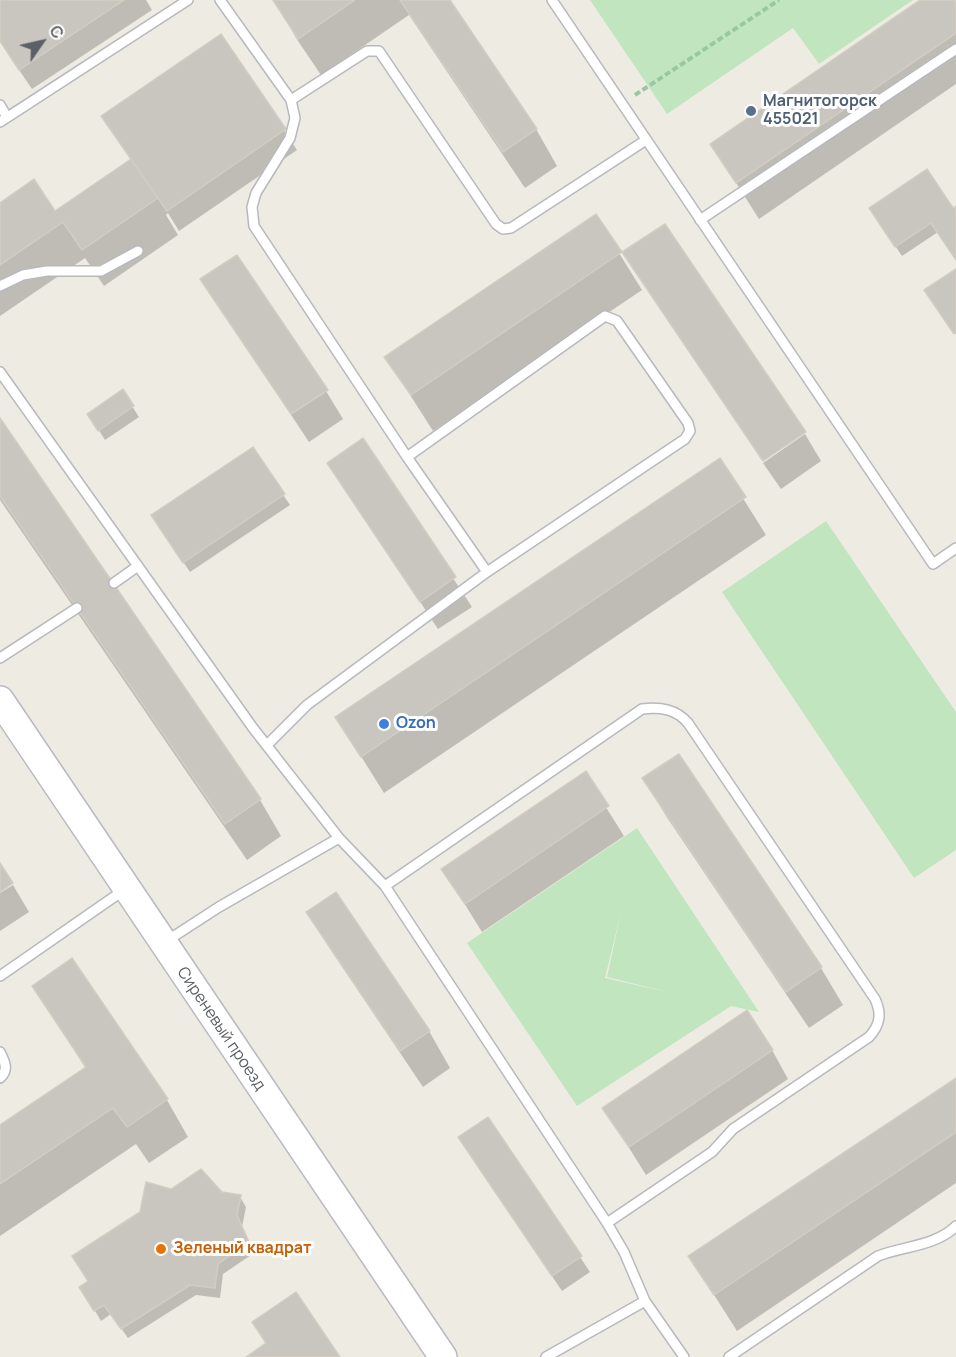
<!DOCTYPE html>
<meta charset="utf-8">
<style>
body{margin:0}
#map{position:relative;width:956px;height:1357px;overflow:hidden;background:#eeebe3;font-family:Manrope,sans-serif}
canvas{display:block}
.north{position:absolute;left:12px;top:12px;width:60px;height:60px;-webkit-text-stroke:4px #fff;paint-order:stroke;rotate:56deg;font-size:16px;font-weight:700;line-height:24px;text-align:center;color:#5b6064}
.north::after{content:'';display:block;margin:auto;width:21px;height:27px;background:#5b6064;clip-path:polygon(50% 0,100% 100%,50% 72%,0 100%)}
</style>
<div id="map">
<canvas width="956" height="1357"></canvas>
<div class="north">С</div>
</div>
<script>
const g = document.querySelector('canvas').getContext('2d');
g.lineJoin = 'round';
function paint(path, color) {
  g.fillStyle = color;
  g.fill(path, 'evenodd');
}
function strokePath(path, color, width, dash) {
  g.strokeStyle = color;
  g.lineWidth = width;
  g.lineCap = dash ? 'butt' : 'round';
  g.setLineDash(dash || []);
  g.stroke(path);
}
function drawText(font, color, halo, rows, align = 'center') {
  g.font = font + ' Manrope,sans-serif';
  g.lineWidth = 6;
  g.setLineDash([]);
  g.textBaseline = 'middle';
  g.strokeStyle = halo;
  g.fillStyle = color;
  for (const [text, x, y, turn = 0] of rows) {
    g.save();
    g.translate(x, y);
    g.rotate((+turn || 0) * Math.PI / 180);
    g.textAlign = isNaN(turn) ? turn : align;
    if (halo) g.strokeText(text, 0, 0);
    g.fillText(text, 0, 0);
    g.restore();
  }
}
const green = new Path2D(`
 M 590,0 L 913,0 L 819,64 L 793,28 L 667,114 Z
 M 826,521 L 956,712 L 956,850 L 914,878 L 722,592 Z
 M 637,828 L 759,1012 L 731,1006 L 577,1106 L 467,943 ZM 621,912 L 607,977 L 672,993 L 605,978 Z`);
const shadow = new Path2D(`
 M 0,0 L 146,0 L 152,10 L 32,89 L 0,42 Z
 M 276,0 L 448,0 L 536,129 L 557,166 L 525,188 L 409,15 L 321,75 L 296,38 Z
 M 923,0 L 956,0 L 956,84 L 759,219 L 712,145 Z
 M 221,36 L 297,150 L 179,231 L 168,213 L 166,215 L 178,235 L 104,286 L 85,258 L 0,316 L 0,204 L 55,213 L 132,161 L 103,116 Z
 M 956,208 L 956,259 L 938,232 L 902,256 L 877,219 Z
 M 596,216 L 642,290 L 433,431 L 386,357 Z
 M 624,253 L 804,432 L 762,460 Z
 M 202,280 L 326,391 L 343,419 L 309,442 Z
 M 122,391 L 139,417 L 105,440 L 95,424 Z
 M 0,421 L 260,800 L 281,836 L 247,860 L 0,500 Z
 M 805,434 L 821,461 L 781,489 L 763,463 Z
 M 362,440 L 472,607 L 438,629 L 329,463 Z
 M 252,449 L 290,505 L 190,572 L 159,526 Z
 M 719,460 L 766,535 L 384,793 L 337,718 Z
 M 678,756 L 821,968 L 843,1005 L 809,1028 L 666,816 L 644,779 Z
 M 585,774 L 624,836 L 482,932 L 443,869 Z
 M 13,885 L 29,912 L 0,931 L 0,893 Z
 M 308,912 L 429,1031 L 450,1068 L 423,1087 L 330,949 Z
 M 72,960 L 167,1100 L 188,1137 L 149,1163 L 136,1144 L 0,1236 L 0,1127 L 86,1069 L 34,986 Z
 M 772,1050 L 788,1079 L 646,1175 L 604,1108 Z
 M 956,1079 L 956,1183 L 737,1331 L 690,1257 Z
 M 488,1119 L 590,1272 L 562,1291 L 469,1153 Z
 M 221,1193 L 240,1197 L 246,1207 L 242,1227 L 254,1253 L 223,1274 L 220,1298 L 196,1295 L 128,1338 L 111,1314 L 101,1321 L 81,1287 L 89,1282 L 142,1213 Z`);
const building = new Path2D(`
 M 0,0 L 124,0 L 19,70 L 0,41 Z
 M 273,0 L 355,0 L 298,39 Z
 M 400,0 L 450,0 L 537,129 L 503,152 Z
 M 920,0 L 956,0 L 956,33 L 736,183 L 710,144 Z
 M 221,34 L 286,129 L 167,211 L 101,116 Z
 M 131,159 L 158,198 L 82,250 L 63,222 L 0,265 L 0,203 L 34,179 L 55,211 Z
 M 927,169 L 953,208 L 956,206 L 956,260 L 931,223 L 895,247 L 869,208 Z
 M 596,214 L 622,252 L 411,395 L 384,357 Z
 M 665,224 L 806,432 L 763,461 L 622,252 Z
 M 237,255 L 328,390 L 291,414 L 200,279 Z
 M 956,269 L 956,333 L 954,334 L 924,290 Z
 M 123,389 L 134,406 L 98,431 L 87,414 Z
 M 0,418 L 261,799 L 225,824 L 0,496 Z
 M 363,438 L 456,577 L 420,602 L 327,463 Z
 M 253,447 L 285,494 L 183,563 L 151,515 Z
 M 720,458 L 746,497 L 361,757 L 335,717 Z
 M 679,754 L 822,967 L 786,992 L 642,778 Z
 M 586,771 L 609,806 L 465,904 L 441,869 Z
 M 0,863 L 13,883 L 0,892 Z
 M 336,892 L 430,1031 L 400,1051 L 306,912 Z
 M 72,958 L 168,1099 L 127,1127 L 113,1108 L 0,1184 L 0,1125 L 86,1067 L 32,986 Z
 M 747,1010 L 773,1050 L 629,1147 L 602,1108 Z
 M 956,1078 L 956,1132 L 714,1295 L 688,1256 Z
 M 488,1117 L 582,1256 L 552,1276 L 458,1137 Z
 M 201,1169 L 222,1192 L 241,1195 L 237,1215 L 249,1242 L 218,1264 L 215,1288 L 190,1285 L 121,1329 L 104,1305 L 94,1311 L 79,1287 L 88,1281 L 72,1256 L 140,1212 L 146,1182 L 171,1189 Z
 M 296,1292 L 340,1357 L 246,1357 L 266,1343 L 252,1322 Z`);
const path = new Path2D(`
 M 635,95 L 779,0`);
const lane = new Path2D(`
 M 220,0 L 291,100 L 295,118 L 290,138 L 256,193 L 252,207 L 254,226 L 407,457 L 605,316 L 617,321 L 688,423 L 690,431 L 685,439 L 487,572 L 307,705 L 267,745
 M 552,0 L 933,564 L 956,548
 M 291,100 L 367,51 L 379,51 L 496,224 L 503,229 L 511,228 L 646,140
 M 0,105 L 7,117
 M 0,122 L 188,0
 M 700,220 L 956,49
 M 0,286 L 23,275 L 47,271 L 101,271 L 138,251
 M 0,372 L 253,728 L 339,838 L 385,886 L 642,709 C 661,707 676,709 688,723 L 875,999 C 882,1014 880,1025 869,1037 L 733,1129 L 712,1152 L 607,1223
 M 407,457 L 487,572
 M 114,583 L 138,566
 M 0,658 L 77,608
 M 385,886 L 607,1223 L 624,1252 L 645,1301 L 684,1357
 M 165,942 L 219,907 L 339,838
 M 0,976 L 124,890
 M 0,1052 C 5,1062 9,1070 0,1078
 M 546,1357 L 645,1301
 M 729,1357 L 878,1256 C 904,1246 936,1246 956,1226`);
const secondary = new Path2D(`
 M 0,700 L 443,1357`);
const markers = [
 [751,111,6,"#5c6f8a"],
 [384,724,6,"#3f7fe0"],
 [161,1249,6,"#e8710a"]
];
const serviceNames = [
 ["Магнитогорск",763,102],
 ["455021",763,120]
];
const shopNames = [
 ["Ozon",396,724]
];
const streetNames = [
 ["Сиреневый проезд",221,1029,56]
];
const foodNames = [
 ["Зеленый квадрат",173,1249]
];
paint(green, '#c1e6bf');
paint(shadow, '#0003');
paint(building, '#c9c6c0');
strokePath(building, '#d3cdc1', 1.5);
strokePath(lane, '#b6b9be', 12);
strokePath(secondary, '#b7bac0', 30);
strokePath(path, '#98c8a3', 4, [6, 3]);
strokePath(lane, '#fff', 9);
strokePath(secondary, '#fff', 27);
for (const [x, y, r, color] of markers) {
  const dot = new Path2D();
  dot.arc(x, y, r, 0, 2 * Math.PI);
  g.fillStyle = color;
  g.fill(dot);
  strokePath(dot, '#fff', 2);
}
drawText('bold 16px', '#4e5e75', '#fff', serviceNames, 'left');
drawText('bold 16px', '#366cbe', '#fff', shopNames, 'left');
drawText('16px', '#5b6064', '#fff', streetNames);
drawText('bold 16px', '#c56008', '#fff', foodNames, 'left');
</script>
